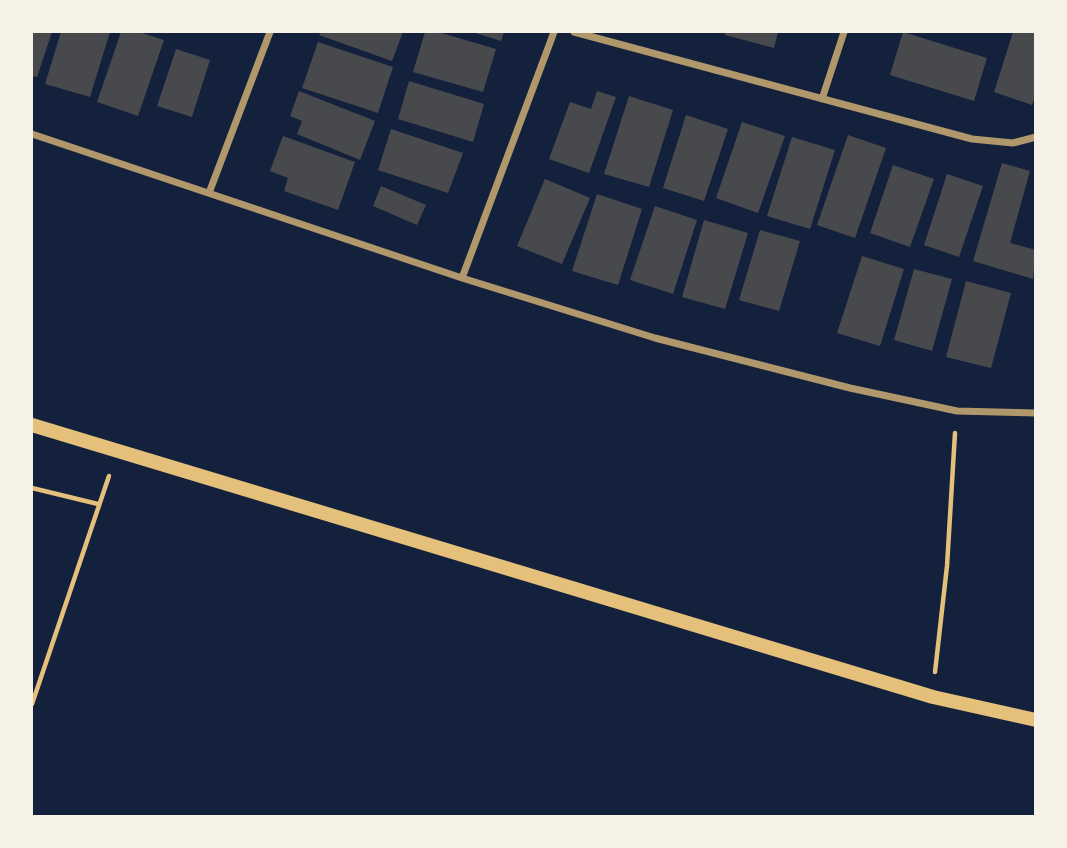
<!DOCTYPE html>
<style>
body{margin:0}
#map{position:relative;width:1067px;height:848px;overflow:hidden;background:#14213d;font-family:Arial,sans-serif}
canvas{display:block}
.frame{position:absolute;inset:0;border:33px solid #f6f1e7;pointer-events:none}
</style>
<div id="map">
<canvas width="1067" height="848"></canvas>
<div class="frame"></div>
</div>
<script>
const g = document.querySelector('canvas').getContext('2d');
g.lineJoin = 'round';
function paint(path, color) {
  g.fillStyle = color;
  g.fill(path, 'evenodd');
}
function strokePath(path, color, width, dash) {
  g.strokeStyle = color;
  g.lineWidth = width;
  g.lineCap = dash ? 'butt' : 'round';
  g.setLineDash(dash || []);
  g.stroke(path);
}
const building = new Path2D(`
 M 32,32 L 52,32 L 37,77 L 32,76 Z
 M 61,32 L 110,32 L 90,97 L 45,84 Z
 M 121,32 L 139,32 L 164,40 L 138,116 L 97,102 Z
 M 321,32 L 403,32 L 392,61 L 319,35 Z
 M 425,32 L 438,32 L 496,49 L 483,92 L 413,72 Z
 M 472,32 L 504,32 L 501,41 Z
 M 725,32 L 778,32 L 774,48 L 725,35 Z
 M 903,32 L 987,58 L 974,101 L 890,75 Z
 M 1013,32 L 1036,32 L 1036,94 L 1032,105 L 994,92 Z
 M 318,42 L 393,67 L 378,113 L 302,88 Z
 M 176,49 L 210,60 L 192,117 L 157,106 Z
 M 409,81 L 484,104 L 473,142 L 398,119 Z
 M 299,91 L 375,121 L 360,160 L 297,134 L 302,121 L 290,116 Z
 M 597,91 L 616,97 L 589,173 L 549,159 L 570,102 L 591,109 Z
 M 629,96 L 673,110 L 649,187 L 604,174 Z
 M 686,115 L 728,129 L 704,201 L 663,188 Z
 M 742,122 L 785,136 L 758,213 L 716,198 Z
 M 391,129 L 463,153 L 448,193 L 378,170 Z
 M 848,135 L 886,148 L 855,238 L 817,225 Z
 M 283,136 L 355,162 L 338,210 L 284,191 L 288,178 L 270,171 Z
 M 792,137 L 835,150 L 810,229 L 767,216 Z
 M 1002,163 L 1030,171 L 1010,243 L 1036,250 L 1033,279 L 973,261 Z
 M 893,165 L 934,179 L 910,247 L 870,233 Z
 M 947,174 L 983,186 L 959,257 L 924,245 Z
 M 545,179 L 590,198 L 562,264 L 517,246 Z
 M 381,186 L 426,205 L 417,225 L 373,206 Z
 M 597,194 L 642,209 L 618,285 L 572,271 Z
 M 655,206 L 697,220 L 673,294 L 630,280 Z
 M 704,220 L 748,233 L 725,309 L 682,297 Z
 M 760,230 L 800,241 L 779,311 L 739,300 Z
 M 862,256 L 904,269 L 880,346 L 837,333 Z
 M 914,269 L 952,279 L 932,351 L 894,340 Z
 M 966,281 L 1011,293 L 991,368 L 946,357 Z`);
const path = new Path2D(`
 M 32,488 L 98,504
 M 935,672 L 947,566 L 955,433
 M 32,704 L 109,476`);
const minor = new Path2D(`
 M 574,32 L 972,139 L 1013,143 L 1036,137
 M 822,99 L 844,32
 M 32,134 L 462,278 L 655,338 L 850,388 L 957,411 L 1036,413
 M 209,193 L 270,32
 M 462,278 L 554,32`);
const secondary = new Path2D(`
 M 32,425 L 933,697 L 1036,720`);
paint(building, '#48494c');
strokePath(path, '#e5c07b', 4.5);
strokePath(minor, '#b1986c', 7);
strokePath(secondary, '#e5c07b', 14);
</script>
